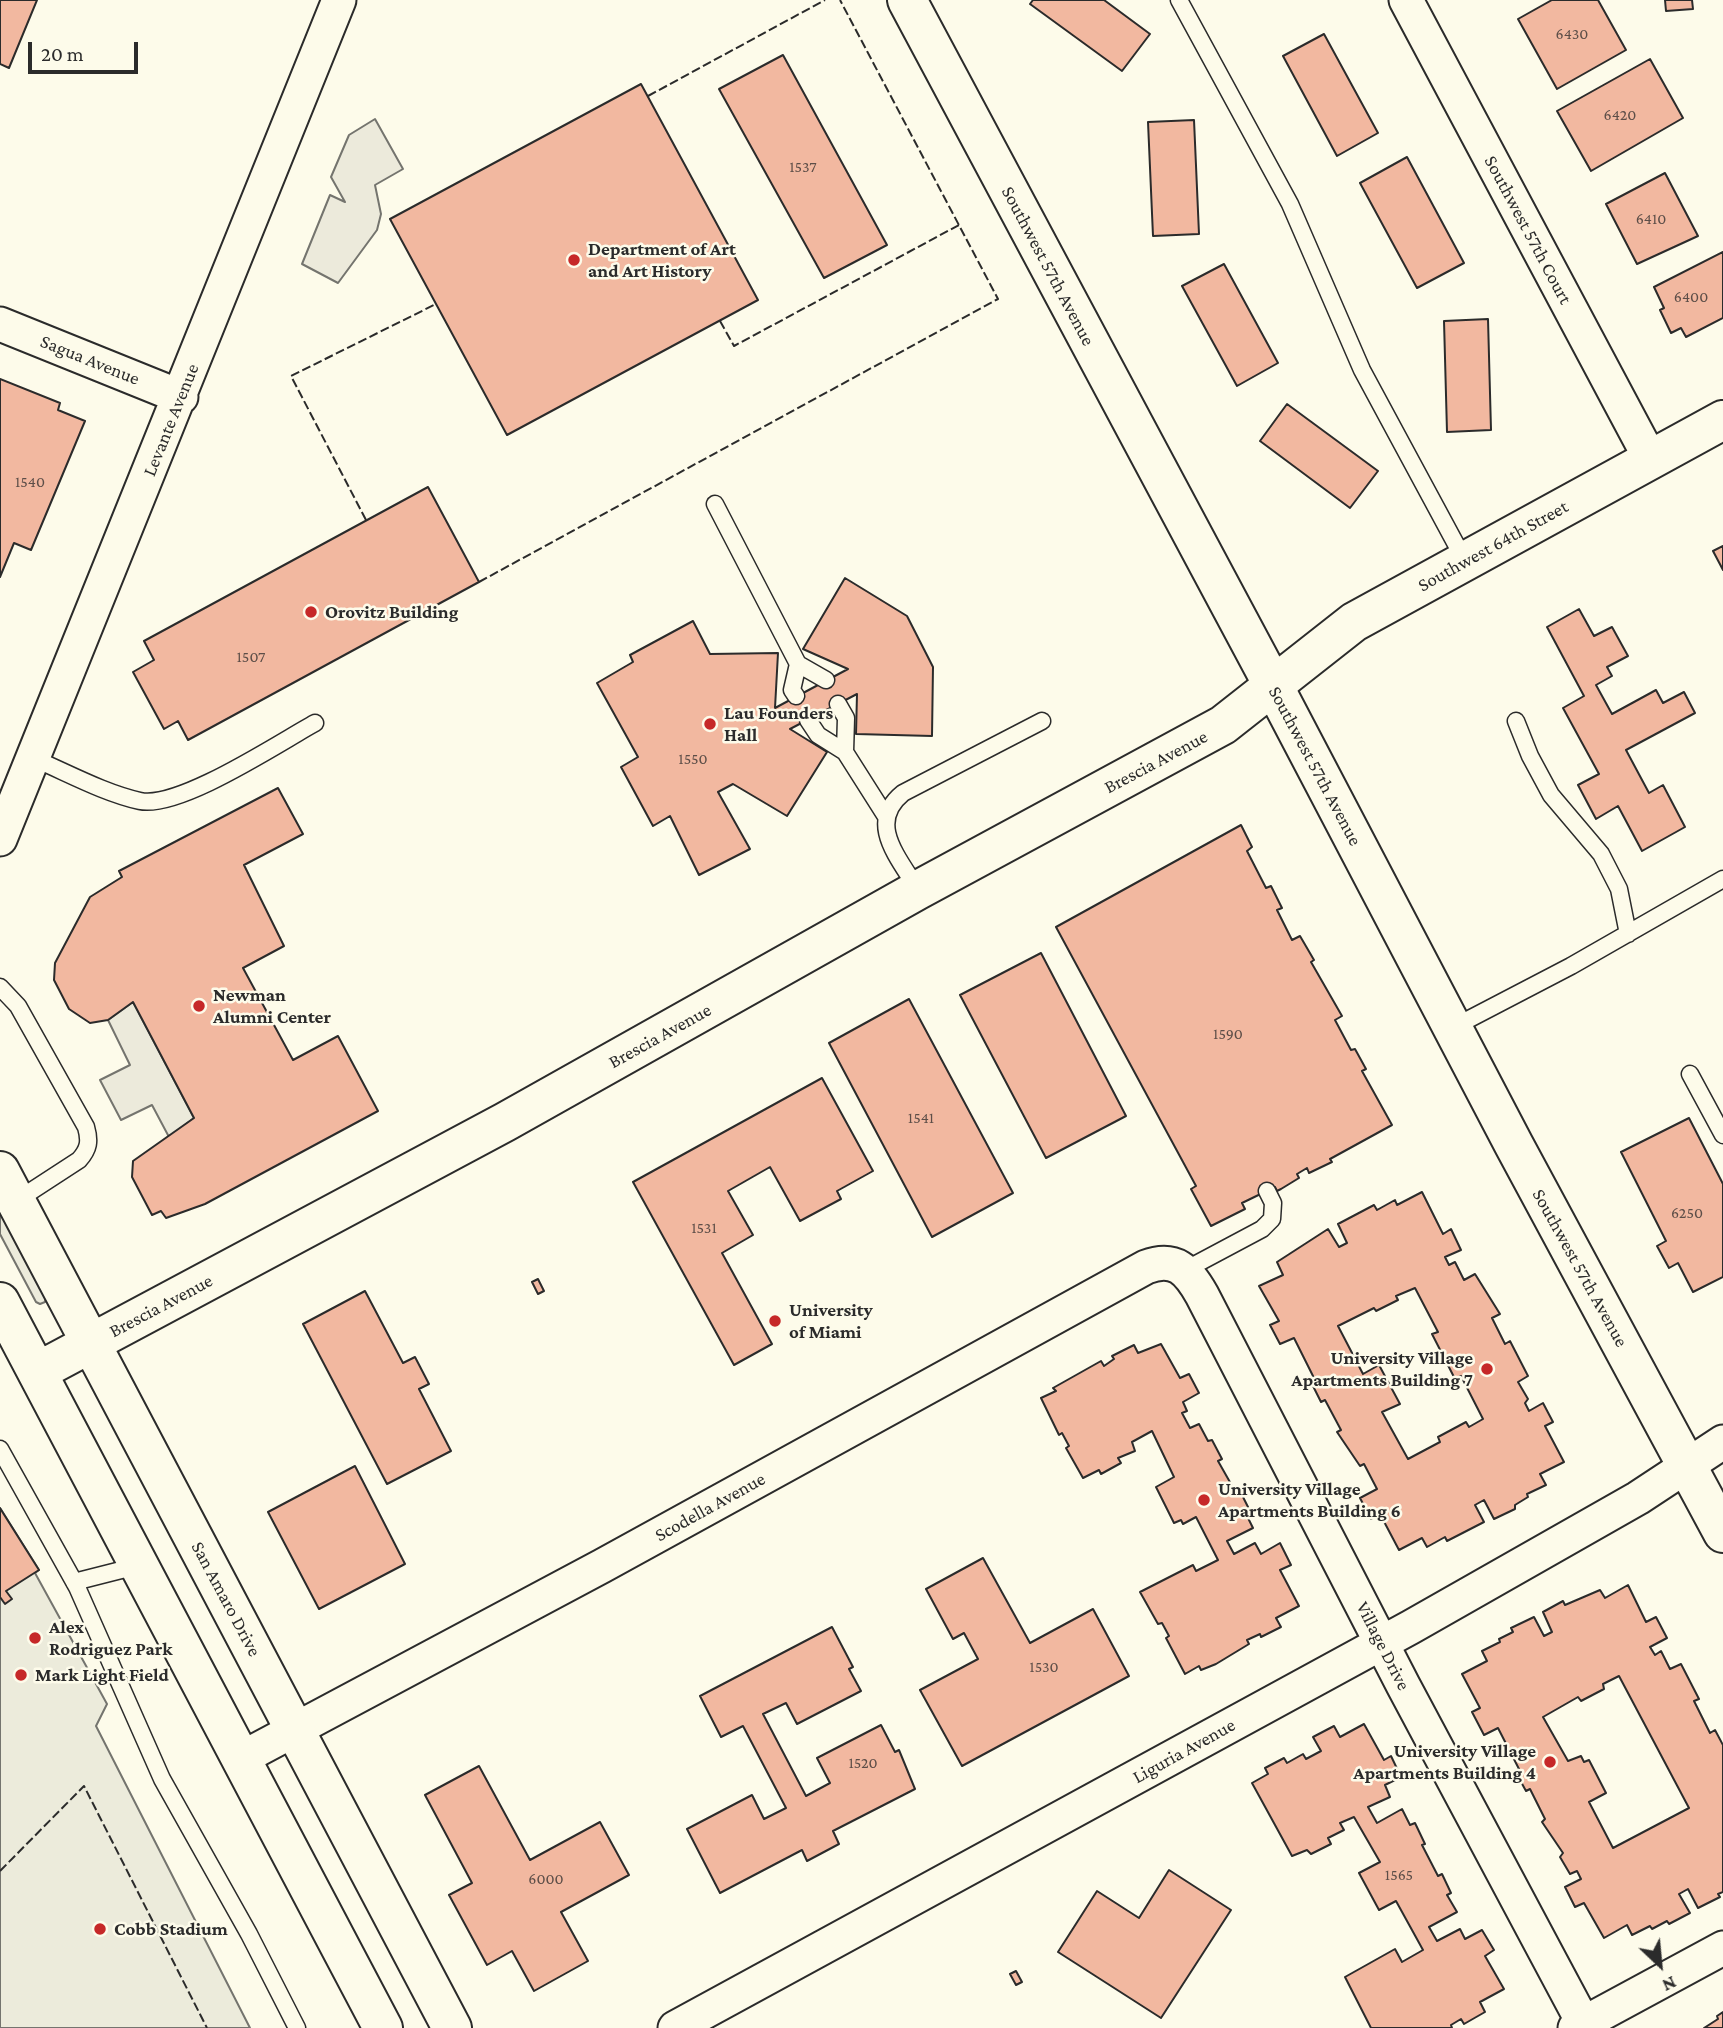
<!DOCTYPE html>
<style>
body{margin:0}
#map{position:relative;width:1723px;height:2028px;overflow:hidden;background:#fdfbea;font-family:"Crimson Pro",serif}
canvas{display:block}
.north{position:absolute;left:1625px;top:1930px;width:70px;height:70px;-webkit-text-stroke:5px #fdfbea;paint-order:stroke;rotate:154deg;font-size:19px;font-weight:700;line-height:28px;text-align:center;color:#2b2b2b}
.north::after{content:'';display:block;margin:auto;width:24px;height:32px;background:#2b2b2b;clip-path:polygon(50% 0,100% 100%,50% 72%,0 100%)}
.scale{position:absolute;left:28px;top:42px;width:110px;height:32px;box-sizing:border-box;border:4px solid #2b2b2b;border-top:0;padding-left:9px;font-size:21px;line-height:24px;white-space:nowrap;color:#2b2b2b;-webkit-text-stroke:5px #fdfbea;paint-order:stroke}
</style>
<div id="map">
<canvas width="1723" height="2028"></canvas>
<div class="north">N</div>
<div class="scale">20 m</div>
</div>
<script>
const g = document.querySelector('canvas').getContext('2d');
g.lineJoin = 'round';
function paint(path, color) {
  g.fillStyle = color;
  g.fill(path, 'evenodd');
}
function strokePath(path, color, width, dash) {
  g.strokeStyle = color;
  g.lineWidth = width;
  g.lineCap = dash ? 'butt' : 'round';
  g.setLineDash(dash || []);
  g.stroke(path);
}
function drawText(font, color, halo, rows, align = 'center') {
  g.font = font + ' "Crimson Pro",serif';
  g.lineWidth = 5;
  g.setLineDash([]);
  g.textBaseline = 'middle';
  g.strokeStyle = halo;
  g.fillStyle = color;
  for (const [text, x, y, turn = 0] of rows) {
    g.save();
    g.translate(x, y);
    g.rotate((+turn || 0) * Math.PI / 180);
    g.textAlign = isNaN(turn) ? turn : align;
    if (halo) g.strokeText(text, 0, 0);
    g.fillText(text, 0, 0);
    g.restore();
  }
}
const green = new Path2D(`
 M 0,1208 L 46,1296 L 45,1302 L 40,1304 L 36,1302 L 0,1234 Z
 M 0,1508 L 39,1570 L 35,1573 L 107,1704 L 96,1726 L 250,2028 L 0,2028 Z`);
const parking = new Path2D(`
 M 375,119 L 403,169 L 375,185 L 381,214 L 377,230 L 338,283 L 302,264 L 330,195 L 345,202 L 331,177 L 349,135 Z
 M 133,1002 L 194,1118 L 169,1137 L 152,1105 L 121,1120 L 100,1080 L 130,1065 L 108,1020 Z`);
const building = new Path2D(`
 M 0,0 L 37,0 L 9,68 L 0,64 Z
 M 1033,0 L 1104,0 L 1150,34 L 1122,71 L 1030,4 Z
 M 1552,0 L 1598,0 L 1626,50 L 1557,89 L 1518,19 Z
 M 1665,0 L 1692,0 L 1693,9 L 1666,11 Z
 M 1324,34 L 1378,133 L 1337,156 L 1283,56 Z
 M 783,55 L 887,245 L 824,278 L 719,89 Z
 M 1650,59 L 1683,118 L 1591,171 L 1557,111 Z
 M 641,84 L 758,300 L 507,435 L 390,219 Z
 M 1194,120 L 1199,234 L 1153,236 L 1148,122 Z
 M 1407,157 L 1464,263 L 1417,288 L 1360,183 Z
 M 1665,173 L 1698,236 L 1637,264 L 1606,204 Z
 M 1723,252 L 1723,318 L 1686,337 L 1681,328 L 1671,333 L 1660,310 L 1664,308 L 1654,287 Z
 M 1224,264 L 1278,363 L 1237,386 L 1182,286 Z
 M 1488,319 L 1491,430 L 1447,432 L 1444,321 Z
 M 0,379 L 60,403 L 58,410 L 85,421 L 31,550 L 14,543 L 0,577 Z
 M 1287,404 L 1378,471 L 1350,508 L 1260,441 Z
 M 428,487 L 479,582 L 188,740 L 178,721 L 164,729 L 133,672 L 154,660 L 144,641 Z
 M 1723,546 L 1723,570 L 1713,551 Z
 M 845,578 L 907,616 L 933,667 L 932,736 L 856,734 L 857,694 L 790,729 L 827,752 L 787,816 L 733,784 L 718,792 L 750,849 L 699,875 L 670,816 L 653,826 L 621,767 L 638,757 L 597,683 L 633,662 L 630,655 L 693,621 L 710,654 L 778,653 L 775,708 L 848,669 L 803,649 Z
 M 1579,609 L 1594,636 L 1612,627 L 1628,656 L 1607,667 L 1612,676 L 1596,685 L 1612,714 L 1656,690 L 1663,703 L 1684,692 L 1695,713 L 1626,750 L 1649,793 L 1663,785 L 1685,827 L 1642,851 L 1618,806 L 1596,819 L 1578,785 L 1599,774 L 1563,708 L 1584,696 L 1547,627 Z
 M 278,788 L 303,834 L 244,865 L 284,946 L 243,968 L 293,1060 L 338,1036 L 378,1111 L 205,1204 L 166,1218 L 161,1211 L 152,1215 L 132,1177 L 133,1161 L 194,1118 L 133,1002 L 108,1020 L 90,1023 L 69,1009 L 54,980 L 55,963 L 90,897 L 122,877 L 119,871 Z
 M 1241,825 L 1252,847 L 1247,851 L 1266,888 L 1271,886 L 1282,908 L 1277,910 L 1292,940 L 1300,936 L 1314,960 L 1311,962 L 1342,1016 L 1335,1020 L 1351,1050 L 1355,1049 L 1366,1069 L 1362,1071 L 1392,1125 L 1330,1159 L 1332,1162 L 1309,1173 L 1307,1168 L 1297,1174 L 1299,1178 L 1281,1189 L 1277,1191 L 1275,1187 L 1242,1203 L 1245,1209 L 1211,1226 L 1191,1189 L 1196,1186 L 1056,927 Z
 M 1041,953 L 1126,1116 L 1046,1158 L 960,995 Z
 M 909,999 L 1013,1193 L 932,1237 L 829,1043 Z
 M 822,1078 L 873,1171 L 837,1191 L 841,1199 L 800,1221 L 770,1167 L 728,1191 L 753,1235 L 722,1253 L 772,1344 L 734,1365 L 633,1182 Z
 M 1689,1118 L 1723,1184 L 1723,1277 L 1693,1292 L 1678,1263 L 1669,1268 L 1657,1246 L 1666,1241 L 1621,1152 Z
 M 1422,1192 L 1443,1234 L 1451,1229 L 1461,1250 L 1445,1257 L 1449,1265 L 1455,1262 L 1464,1280 L 1475,1274 L 1500,1314 L 1492,1318 L 1505,1344 L 1510,1341 L 1528,1376 L 1518,1382 L 1528,1399 L 1525,1403 L 1529,1411 L 1543,1403 L 1553,1422 L 1545,1426 L 1564,1462 L 1540,1474 L 1546,1485 L 1527,1494 L 1528,1497 L 1515,1505 L 1515,1509 L 1494,1519 L 1484,1500 L 1475,1505 L 1484,1522 L 1447,1541 L 1445,1537 L 1427,1547 L 1422,1538 L 1399,1550 L 1380,1514 L 1371,1519 L 1360,1498 L 1377,1489 L 1364,1464 L 1360,1466 L 1337,1432 L 1341,1430 L 1325,1400 L 1321,1402 L 1311,1382 L 1315,1380 L 1294,1338 L 1280,1344 L 1270,1325 L 1279,1321 L 1259,1286 L 1283,1275 L 1277,1262 L 1328,1229 L 1339,1247 L 1347,1243 L 1338,1224 L 1374,1205 L 1377,1210 L 1395,1200 L 1397,1205 ZM 1415,1288 L 1438,1332 L 1432,1334 L 1455,1379 L 1461,1376 L 1483,1419 L 1469,1427 L 1466,1422 L 1438,1437 L 1440,1442 L 1408,1459 L 1382,1412 L 1400,1404 L 1379,1365 L 1363,1374 L 1338,1326 L 1374,1308 L 1376,1311 L 1398,1300 L 1396,1296 Z
 M 538,1279 L 544,1291 L 538,1294 L 532,1282 Z
 M 365,1291 L 403,1363 L 415,1357 L 429,1384 L 419,1389 L 451,1451 L 387,1484 L 303,1324 Z
 M 1161,1344 L 1180,1378 L 1189,1374 L 1199,1393 L 1183,1402 L 1187,1411 L 1182,1413 L 1190,1428 L 1199,1424 L 1208,1441 L 1212,1440 L 1222,1459 L 1218,1461 L 1235,1491 L 1239,1489 L 1249,1509 L 1245,1512 L 1253,1528 L 1227,1541 L 1234,1554 L 1255,1543 L 1261,1554 L 1280,1543 L 1291,1565 L 1280,1570 L 1299,1606 L 1276,1618 L 1281,1627 L 1261,1637 L 1260,1634 L 1247,1640 L 1249,1644 L 1216,1664 L 1201,1670 L 1199,1666 L 1185,1674 L 1166,1638 L 1169,1636 L 1162,1623 L 1158,1624 L 1140,1592 L 1193,1565 L 1196,1571 L 1218,1560 L 1196,1517 L 1183,1524 L 1181,1520 L 1174,1523 L 1156,1487 L 1174,1477 L 1152,1431 L 1132,1442 L 1135,1451 L 1118,1458 L 1121,1463 L 1101,1474 L 1099,1470 L 1083,1478 L 1066,1448 L 1069,1446 L 1062,1433 L 1059,1435 L 1041,1398 L 1056,1391 L 1053,1388 L 1101,1361 L 1104,1366 L 1114,1359 L 1112,1356 L 1134,1345 L 1138,1353 Z
 M 355,1466 L 405,1564 L 319,1609 L 268,1512 Z
 M 0,1508 L 39,1570 L 6,1591 L 12,1599 L 5,1604 L 0,1597 Z
 M 983,1558 L 1030,1643 L 1093,1609 L 1129,1676 L 962,1766 L 920,1690 L 978,1659 L 964,1633 L 953,1639 L 926,1589 Z
 M 1628,1585 L 1646,1622 L 1656,1617 L 1667,1638 L 1650,1647 L 1655,1655 L 1661,1651 L 1670,1669 L 1681,1664 L 1699,1699 L 1694,1701 L 1710,1733 L 1715,1730 L 1723,1745 L 1723,1892 L 1718,1894 L 1720,1897 L 1698,1908 L 1688,1889 L 1679,1894 L 1690,1913 L 1669,1924 L 1667,1921 L 1652,1929 L 1650,1926 L 1632,1935 L 1627,1925 L 1604,1938 L 1584,1903 L 1575,1907 L 1565,1887 L 1581,1879 L 1577,1871 L 1570,1874 L 1560,1857 L 1563,1853 L 1542,1822 L 1545,1819 L 1530,1789 L 1526,1791 L 1515,1771 L 1519,1769 L 1498,1728 L 1484,1735 L 1472,1712 L 1480,1708 L 1462,1674 L 1487,1661 L 1482,1651 L 1500,1642 L 1499,1639 L 1513,1632 L 1511,1628 L 1534,1617 L 1544,1636 L 1552,1632 L 1543,1612 L 1563,1601 L 1565,1605 L 1600,1590 L 1605,1598 ZM 1619,1676 L 1689,1808 L 1613,1848 L 1589,1802 L 1606,1793 L 1589,1760 L 1584,1762 L 1581,1756 L 1568,1761 L 1543,1717 L 1578,1697 L 1581,1701 L 1604,1689 L 1603,1684 Z
 M 832,1627 L 853,1667 L 849,1669 L 861,1691 L 797,1724 L 786,1703 L 763,1714 L 806,1796 L 830,1783 L 817,1758 L 881,1725 L 895,1752 L 899,1750 L 915,1789 L 833,1831 L 839,1844 L 807,1861 L 802,1850 L 720,1893 L 687,1829 L 752,1795 L 764,1819 L 786,1808 L 743,1726 L 721,1737 L 700,1696 Z
 M 1364,1724 L 1384,1760 L 1391,1756 L 1401,1777 L 1385,1785 L 1390,1797 L 1368,1807 L 1377,1823 L 1402,1809 L 1410,1825 L 1415,1823 L 1425,1844 L 1422,1845 L 1438,1876 L 1442,1874 L 1451,1893 L 1447,1895 L 1457,1912 L 1429,1927 L 1437,1941 L 1460,1929 L 1465,1939 L 1482,1930 L 1494,1950 L 1485,1956 L 1504,1989 L 1480,2002 L 1485,2012 L 1464,2024 L 1461,2019 L 1451,2025 L 1452,2028 L 1371,2028 L 1345,1977 L 1395,1949 L 1402,1962 L 1423,1950 L 1396,1901 L 1379,1910 L 1359,1873 L 1380,1862 L 1354,1817 L 1340,1823 L 1344,1830 L 1328,1838 L 1331,1844 L 1311,1854 L 1307,1850 L 1292,1856 L 1252,1783 L 1268,1774 L 1265,1768 L 1284,1758 L 1287,1763 L 1303,1754 L 1306,1759 L 1321,1751 L 1313,1737 L 1334,1726 L 1340,1737 Z
 M 479,1766 L 530,1860 L 600,1822 L 629,1875 L 561,1912 L 588,1961 L 534,1991 L 512,1951 L 487,1965 L 449,1895 L 472,1883 L 425,1795 Z
 M 1169,1870 L 1231,1910 L 1161,2018 L 1058,1952 L 1097,1891 L 1139,1918 Z
 M 1016,1971 L 1022,1982 L 1016,1985 L 1010,1974 Z
 M 1723,2012 L 1723,2028 L 1704,2028 L 1718,2019 L 1717,2016 Z`);
const service = new Path2D(`
 M 1179,0 L 1290,204 L 1362,370 L 1465,561
 M 715,504 L 798,664 L 826,680
 M 796,696 L 792,690 L 798,664
 M 808,720 L 818,735 L 845,752 L 846,718 L 838,704
 M 1516,721 L 1530,756 L 1551,795 L 1601,854 L 1619,889 L 1628,934
 M 845,752 L 885,815
 M 35,759 C 68,773 104,793 140,801 C 179,809 277,744 315,723
 M 918,890 C 899,858 866,823 903,793 L 1042,721
 M 0,987 L 18,1006 L 86,1127 C 90,1141 89,1149 79,1160 L 16,1201
 M 1452,1028 L 1571,966 L 1723,879
 M 1690,1074 L 1723,1135
 M 1185,1270 L 1262,1229 L 1272,1219 L 1273,1203 L 1267,1191
 M 0,1449 L 77,1587 L 162,1779 L 249,1934 L 297,2028
 M 74,1582 L 137,1566`);
const minor = new Path2D(`
 M 1406,0 L 1651,460
 M 0,324 L 181,397
 M 0,839 L 339,0
 M 240,1759 L 602,1566 L 1146,1267 C 1175,1256 1188,1270 1202,1295 L 1403,1685 L 1586,2028
 M 675,2028 L 1411,1627 L 1638,1498 L 1723,1442
 M 1575,2028 L 1723,1948`);
const tertiary = new Path2D(`
 M 0,1171 L 452,2028
 M 0,1302 L 383,2028
 M 37,1372 L 505,1122 L 918,890 L 1223,725 L 1354,622 L 1723,420`);
const secondary = new Path2D(`
 M 907,0 L 1274,687 L 1514,1145 L 1723,1533`);
const fence = new Path2D(`
 M 648,96 L 825,0
 M 720,321 L 734,346 L 959,225
 M 366,520 L 291,376 L 436,304
 M 479,582 L 998,299 L 840,0
 M 0,1871 L 84,1786 L 207,2028`);
const markers = [
 [574,260,7,"#c62828"],
 [311,612,7,"#c62828"],
 [710,724,7,"#c62828"],
 [199,1006,7,"#c62828"],
 [775,1321,7,"#c62828"],
 [1487,1369,7,"#c62828"],
 [1204,1500,7,"#c62828"],
 [35,1638,7,"#c62828"],
 [21,1675,7,"#c62828"],
 [1550,1762,7,"#c62828"],
 [100,1929,7,"#c62828"]
];
const numberNames = [
 ["6430",1572,34],
 ["6420",1620,115],
 ["1537",803,167],
 ["6410",1651,219],
 ["6400",1691,297],
 ["1540",30,482],
 ["1507",251,657],
 ["1550",693,759],
 ["1590",1228,1034],
 ["1541",921,1118],
 ["6250",1687,1213],
 ["1531",704,1228],
 ["1530",1044,1667],
 ["1520",863,1763],
 ["1565",1399,1875],
 ["6000",546,1879]
];
const streetNames = [
 ["Southwest 57th Court",1528,230,62],
 ["Southwest 57th Avenue",1048,266,62],
 ["Sagua Avenue",90,360,22],
 ["Levante Avenue",171,420,-68],
 ["Southwest 64th Street",1493,546,-29],
 ["Brescia Avenue",1156,762,-28],
 ["Southwest 57th Avenue",1315,766,62],
 ["Brescia Avenue",660,1036,-29],
 ["Southwest 57th Avenue",1580,1268,61],
 ["Brescia Avenue",161,1306,-28],
 ["Scodella Avenue",710,1507,-29],
 ["San Amaro Drive",226,1599,62],
 ["Village Drive",1383,1646,63],
 ["Liguria Avenue",1184,1751,-29]
];
const poiNames = [
 ["Department of Art",588,249],
 ["and Art History",588,271],
 ["Orovitz Building",325,612],
 ["Lau Founders",724,713],
 ["Hall",724,735],
 ["Newman",213,995],
 ["Alumni Center",213,1017],
 ["University",789,1310],
 ["of Miami",789,1332],
 ["University Village",1473,1358,"right"],
 ["Apartments Building 7",1473,1380,"right"],
 ["University Village",1218,1489],
 ["Apartments Building 6",1218,1511],
 ["Alex",49,1627],
 ["Rodriguez Park",49,1649],
 ["Mark Light Field",35,1675],
 ["University Village",1536,1751,"right"],
 ["Apartments Building 4",1536,1773,"right"],
 ["Cobb Stadium",114,1929]
];
paint(green, '#ecebdb');
strokePath(green, '#74746e', 2);
paint(parking, '#eceadb');
strokePath(parking, '#74746e', 2);
paint(building, '#f2b8a0');
strokePath(building, '#2b2b2b', 2);
strokePath(service, '#2b2b2b', 19);
strokePath(minor, '#2b2b2b', 37);
strokePath(tertiary, '#2b2b2b', 42);
strokePath(secondary, '#2b2b2b', 42);
strokePath(service, '#fdfbea', 16);
strokePath(minor, '#fdfbea', 33);
strokePath(tertiary, '#fdfbea', 38);
strokePath(secondary, '#fdfbea', 38);
strokePath(fence, '#2b2b2b', 2, [9, 3.5]);
for (const [x, y, r, color] of markers) {
  const dot = new Path2D();
  dot.arc(x, y, r, 0, 2 * Math.PI);
  g.fillStyle = color;
  g.fill(dot);
  strokePath(dot, '#fdfbea', 2.5);
}
drawText('16px', '#5d4e48', null, numberNames);
drawText('19px', '#2b2b2b', '#fdfbea', streetNames);
drawText('bold 19px', '#2b2b2b', '#fdfbea', poiNames, 'left');
</script>
